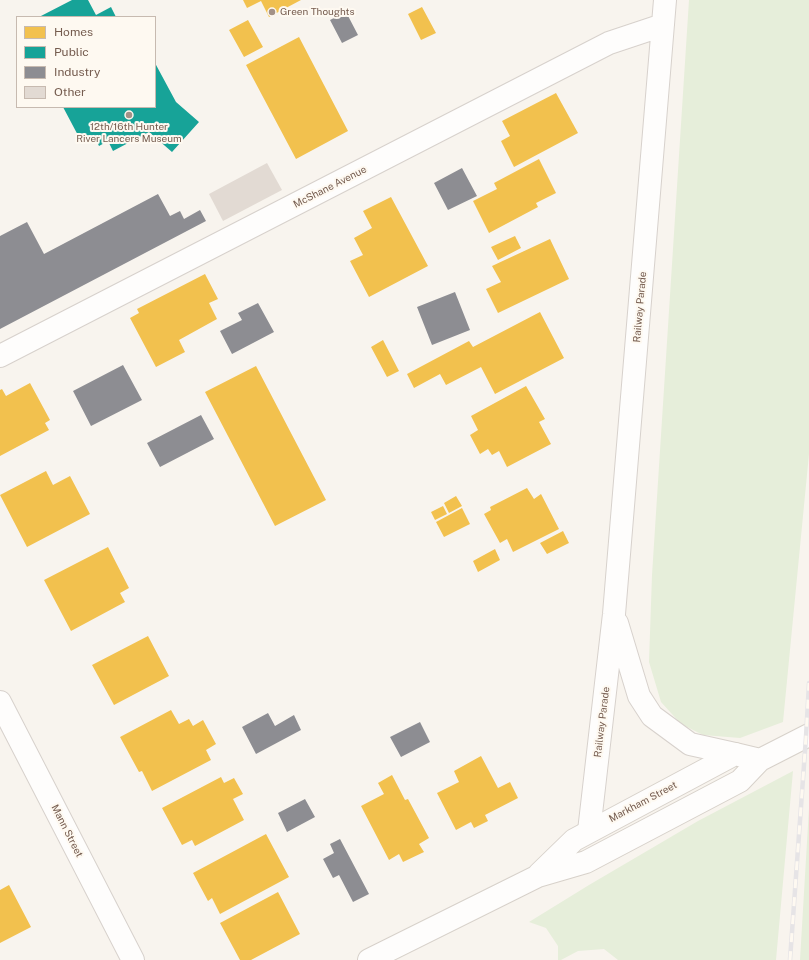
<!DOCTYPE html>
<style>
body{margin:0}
#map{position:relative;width:809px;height:960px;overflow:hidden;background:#f8f4ee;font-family:"Public Sans",sans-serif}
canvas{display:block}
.legend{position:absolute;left:16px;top:16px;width:140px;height:92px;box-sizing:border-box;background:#fef9f1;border:1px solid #c7bab0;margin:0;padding:5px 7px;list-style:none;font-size:12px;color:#755c4f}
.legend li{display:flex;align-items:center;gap:8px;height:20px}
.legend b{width:20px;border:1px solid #c7bab0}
</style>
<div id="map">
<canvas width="809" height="960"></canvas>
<ul class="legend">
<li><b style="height:11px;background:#f2c14e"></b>Homes</li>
<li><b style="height:11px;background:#17a398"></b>Public</li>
<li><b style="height:11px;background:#8d8d92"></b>Industry</li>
<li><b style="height:11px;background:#e2dad3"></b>Other</li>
</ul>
</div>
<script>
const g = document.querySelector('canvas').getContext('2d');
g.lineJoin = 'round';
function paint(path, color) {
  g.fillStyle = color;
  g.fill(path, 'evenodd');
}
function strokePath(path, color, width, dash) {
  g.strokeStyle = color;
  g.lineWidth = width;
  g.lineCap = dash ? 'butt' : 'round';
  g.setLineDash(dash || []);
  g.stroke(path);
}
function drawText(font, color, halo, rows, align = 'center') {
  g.font = font + ' "Public Sans",sans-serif';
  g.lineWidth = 4;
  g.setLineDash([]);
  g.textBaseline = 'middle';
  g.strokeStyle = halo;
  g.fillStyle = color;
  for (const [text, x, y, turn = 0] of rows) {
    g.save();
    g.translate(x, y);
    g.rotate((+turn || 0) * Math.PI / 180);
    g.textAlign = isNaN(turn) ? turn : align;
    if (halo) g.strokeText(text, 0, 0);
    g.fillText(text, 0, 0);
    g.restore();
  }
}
const green = new Path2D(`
 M 689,0 L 809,0 L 809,454 L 783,722 L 740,738 L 703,735 L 681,724 L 661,702 L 649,662 L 652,575 Z
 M 793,771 L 776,960 L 618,960 L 604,949 L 578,951 L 561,960 L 558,960 L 558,946 L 546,928 L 529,922 L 589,885 L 698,821 Z
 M 809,808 L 809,960 L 800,960 Z`);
const homes = new Path2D(`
 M 243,0 L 301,0 L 269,17 L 261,1 L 247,8 Z
 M 422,7 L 436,33 L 421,40 L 408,14 Z
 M 248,20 L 263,47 L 244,57 L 229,30 Z
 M 299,37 L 348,131 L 296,159 L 246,65 Z
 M 556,93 L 578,133 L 514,167 L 501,141 L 510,136 L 502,121 Z
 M 539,159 L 556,193 L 536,203 L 538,207 L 489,233 L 473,201 L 497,189 L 494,183 Z
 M 391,197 L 428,266 L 369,297 L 350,261 L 363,255 L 354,238 L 372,228 L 363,211 Z
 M 515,236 L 521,248 L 498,260 L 491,247 Z
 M 550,239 L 569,279 L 498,313 L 486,289 L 501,282 L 492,266 Z
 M 205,274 L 218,299 L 209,303 L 217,319 L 179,340 L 185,352 L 156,367 L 130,318 L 139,313 L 137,309 Z
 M 540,312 L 564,358 L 495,394 L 481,367 L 446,385 L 440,374 L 414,388 L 407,374 L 469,341 L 473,347 Z
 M 383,340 L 399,371 L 387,377 L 371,347 Z
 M 256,366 L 326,500 L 275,526 L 205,392 Z
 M 30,383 L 50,420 L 45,423 L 49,430 L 0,456 L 0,390 L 2,389 L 6,396 Z
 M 526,386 L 545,419 L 539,422 L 551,444 L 507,467 L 499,451 L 492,455 L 488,449 L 480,454 L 470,435 L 478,430 L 471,416 Z
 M 46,471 L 53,485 L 70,476 L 90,514 L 27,547 L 0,495 Z
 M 527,488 L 534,499 L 541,494 L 559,529 L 513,552 L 507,539 L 500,543 L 484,514 L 491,510 L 490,507 Z
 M 456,496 L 462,506 L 449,513 L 444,503 Z
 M 443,506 L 447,514 L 435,520 L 431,512 Z
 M 462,508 L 470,524 L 444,537 L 436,522 Z
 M 563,531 L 569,543 L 547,554 L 540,543 Z
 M 108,547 L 129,588 L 120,593 L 125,602 L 71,631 L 44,580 Z
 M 495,549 L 500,560 L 478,572 L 473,561 Z
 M 148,636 L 169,676 L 114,705 L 92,665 Z
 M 171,710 L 179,724 L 189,719 L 193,726 L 203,720 L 216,744 L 206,750 L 211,760 L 152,791 L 142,771 L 139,772 L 120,737 Z
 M 481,756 L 498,788 L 510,782 L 518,798 L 485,815 L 488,821 L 474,828 L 471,822 L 456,830 L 437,793 L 459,782 L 454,771 Z
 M 392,775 L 405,800 L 408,799 L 429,838 L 419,844 L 424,852 L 403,862 L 399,854 L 389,860 L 361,806 L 384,794 L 378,783 Z
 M 221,777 L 224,783 L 234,778 L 243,794 L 233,799 L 244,820 L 195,846 L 192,840 L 182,845 L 162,808 Z
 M 266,834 L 289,877 L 220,914 L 212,898 L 208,901 L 193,873 Z
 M 9,885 L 31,927 L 0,943 L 0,890 Z
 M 278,892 L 300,934 L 251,960 L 240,960 L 220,923 Z`);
const public = new Path2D(`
 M 72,0 L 88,0 L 96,15 L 111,7 L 116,17 L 39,17 Z
 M 155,63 L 176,102 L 199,122 L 172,152 L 149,132 L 113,151 L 108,141 L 99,146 L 94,135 L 81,141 L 63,107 L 155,107 Z`);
const industry = new Path2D(`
 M 346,12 L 358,35 L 342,43 L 330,20 Z
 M 462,168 L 477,196 L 448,210 L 434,183 Z
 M 158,194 L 170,216 L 180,211 L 184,219 L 200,210 L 206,221 L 0,329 L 0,236 L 27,222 L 44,254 Z
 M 455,292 L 470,330 L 432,345 L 417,307 Z
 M 258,303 L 274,332 L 232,354 L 220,331 L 242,320 L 238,313 Z
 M 123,365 L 142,400 L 91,426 L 73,391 Z
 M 201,415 L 214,439 L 160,467 L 147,443 Z
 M 268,713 L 275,726 L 294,715 L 301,730 L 256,754 L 242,727 Z
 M 420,722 L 430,742 L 401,757 L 390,737 Z
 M 305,799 L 315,817 L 287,832 L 278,813 Z
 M 340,839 L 369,894 L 353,902 L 339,875 L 333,878 L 323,859 L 334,853 L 330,844 Z`);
const building = new Path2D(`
 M 267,163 L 282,190 L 223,221 L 209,194 Z`);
const street = new Path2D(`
 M 0,356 L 609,43 L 663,25
 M 617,623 L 639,696 L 652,716 L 690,744 L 735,754
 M 0,702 L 133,960
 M 589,831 L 614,614 L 665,0`);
const secondary = new Path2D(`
 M 539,874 L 574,840 L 735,754 L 760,760
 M 369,960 L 538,876 L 586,862 L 740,781 L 760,760 L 809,735`);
const rail = new Path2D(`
 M 790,960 L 806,737 L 809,683`);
const markers = [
 [272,12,4,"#a39187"],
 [129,115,4,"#a39187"]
];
const poiNames = [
 ["Green Thoughts",280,12],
 ["12th/16th Hunter",129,127,"center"],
 ["River Lancers Museum",129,139,"center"]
];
const streetNames = [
 ["McShane Avenue",330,187,-27],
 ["Railway Parade",640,307,-85],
 ["Railway Parade",602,722,-83],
 ["Markham Street",643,802,-28],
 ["Mann Street",67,831,63]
];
paint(green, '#e6eeda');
paint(homes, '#f2c14e');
paint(public, '#17a398');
paint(industry, '#8d8d92');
paint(building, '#e2dad3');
strokePath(street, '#d7d1cc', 24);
strokePath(secondary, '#d7d1ca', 24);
strokePath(street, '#fefdfc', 22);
strokePath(secondary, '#fefdfc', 22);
strokePath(rail, '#e6e4e6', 4.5);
strokePath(rail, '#fef9f1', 3, [9]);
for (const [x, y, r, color] of markers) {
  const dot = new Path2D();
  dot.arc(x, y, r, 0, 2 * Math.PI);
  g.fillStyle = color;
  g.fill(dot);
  strokePath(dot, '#fef9f1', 1.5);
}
drawText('10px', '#755c4f', '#fef9f1', poiNames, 'left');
drawText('10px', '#755c4f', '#fef9f1', streetNames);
</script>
